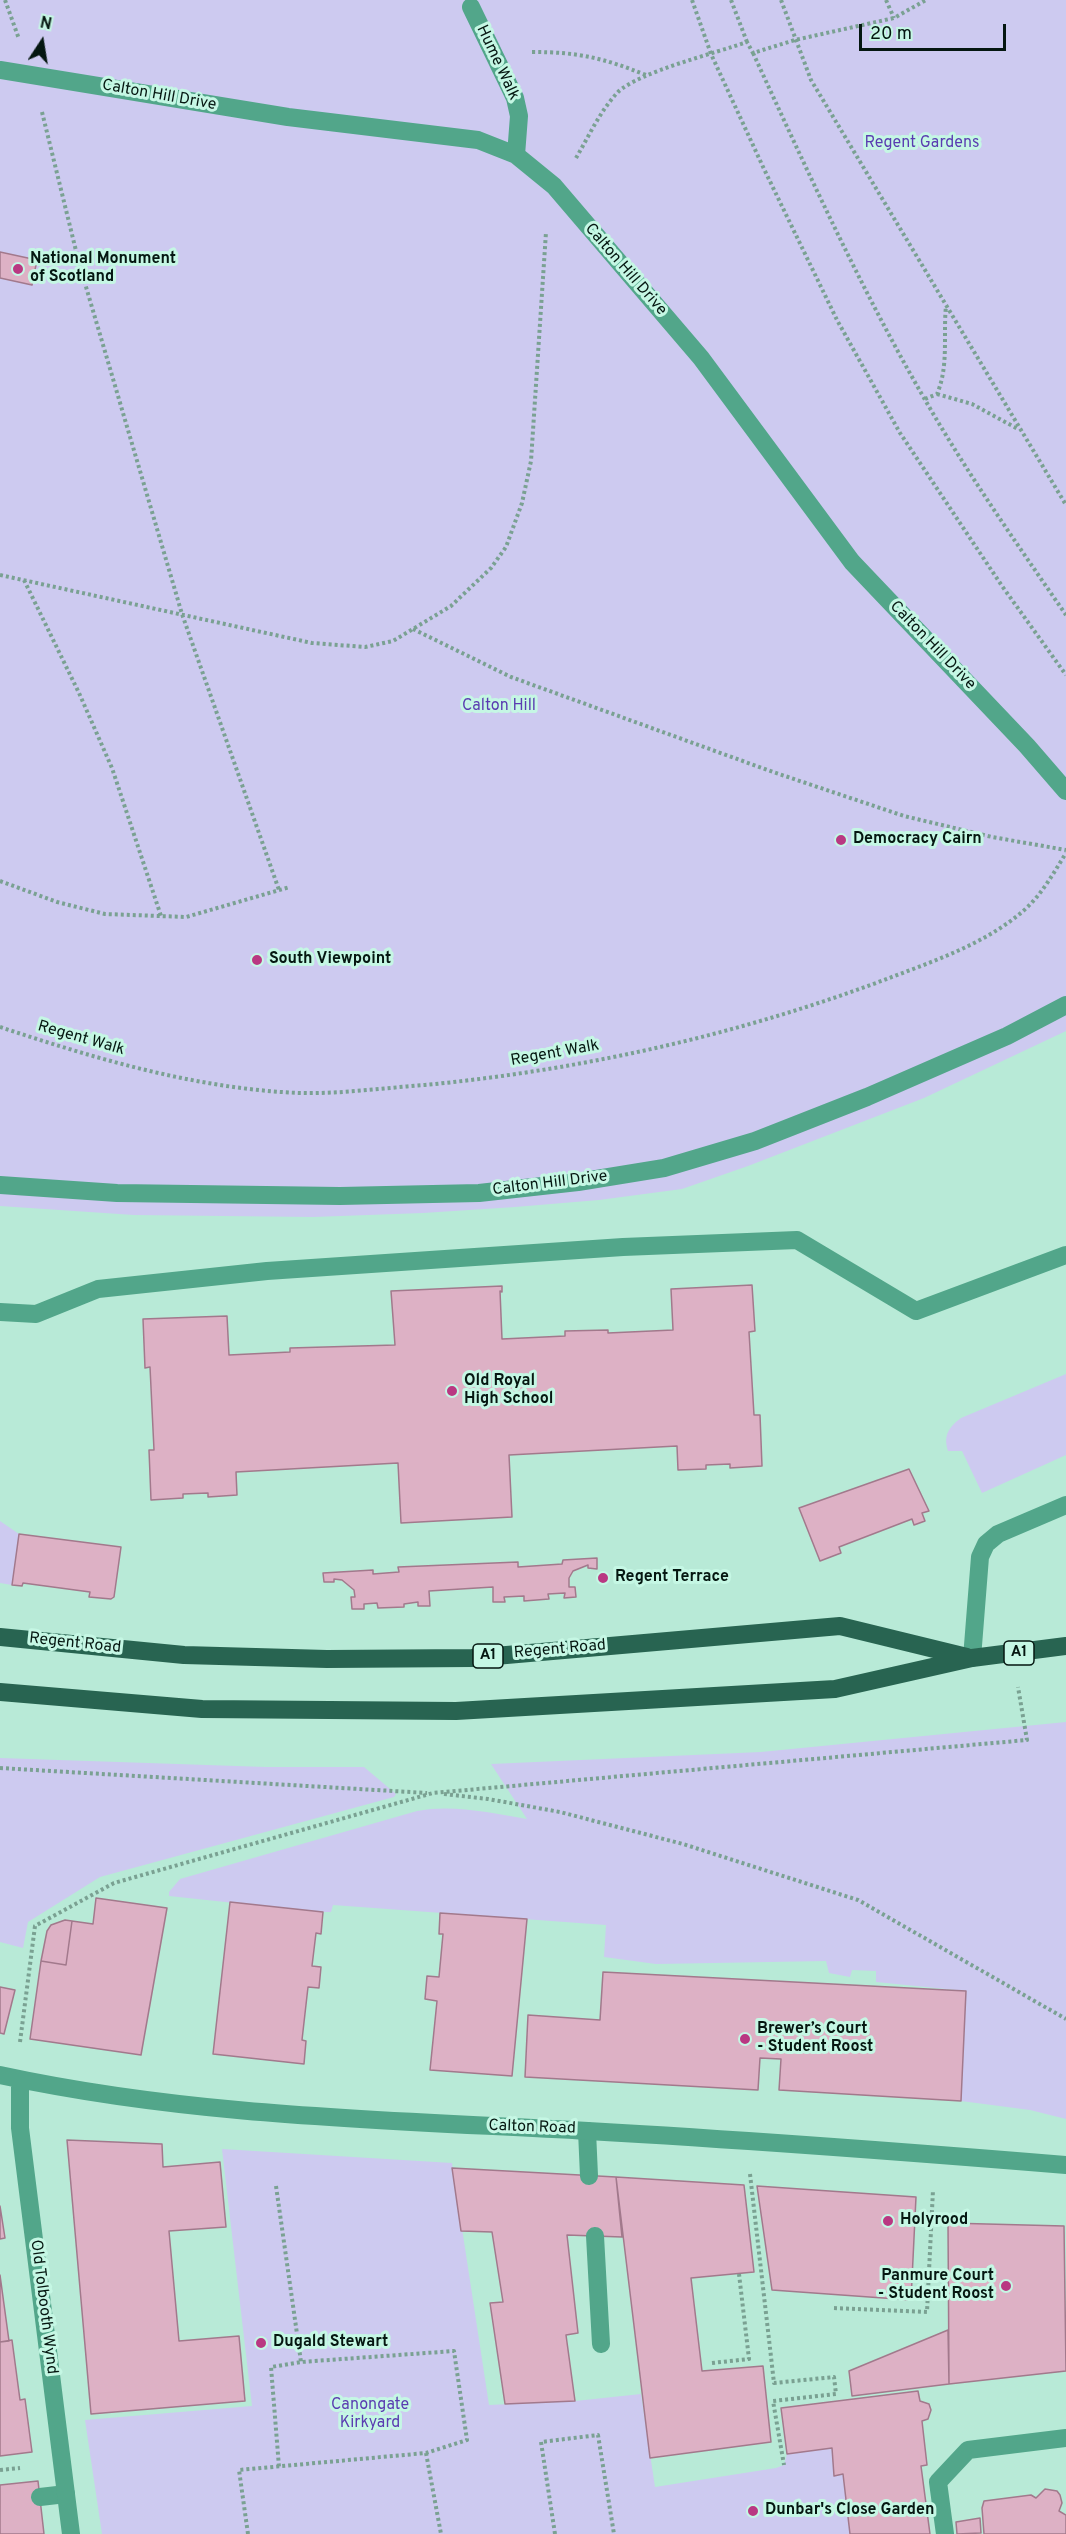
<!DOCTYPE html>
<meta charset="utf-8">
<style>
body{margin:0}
#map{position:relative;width:1066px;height:2534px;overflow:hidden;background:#b8ead7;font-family:Overpass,sans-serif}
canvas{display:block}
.north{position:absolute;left:12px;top:12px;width:60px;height:60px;-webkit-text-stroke:4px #c5f7e4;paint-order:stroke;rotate:12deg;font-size:16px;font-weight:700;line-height:24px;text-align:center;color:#051711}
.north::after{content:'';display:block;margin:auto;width:21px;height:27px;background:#051711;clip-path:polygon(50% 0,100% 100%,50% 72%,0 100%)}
.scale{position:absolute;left:859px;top:24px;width:147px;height:27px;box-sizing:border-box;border:3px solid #051711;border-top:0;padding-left:8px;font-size:18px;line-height:21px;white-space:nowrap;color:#051711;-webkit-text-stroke:4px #c5f7e4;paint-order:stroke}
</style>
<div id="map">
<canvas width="1066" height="2534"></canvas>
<div class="north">N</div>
<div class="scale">20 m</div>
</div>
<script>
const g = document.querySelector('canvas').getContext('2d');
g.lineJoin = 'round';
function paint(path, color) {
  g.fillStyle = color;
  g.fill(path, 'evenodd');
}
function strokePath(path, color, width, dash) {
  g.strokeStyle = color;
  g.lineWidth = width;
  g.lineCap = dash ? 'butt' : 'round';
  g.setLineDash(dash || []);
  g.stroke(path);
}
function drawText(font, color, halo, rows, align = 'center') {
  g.font = font + ' Overpass,sans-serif';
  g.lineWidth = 6;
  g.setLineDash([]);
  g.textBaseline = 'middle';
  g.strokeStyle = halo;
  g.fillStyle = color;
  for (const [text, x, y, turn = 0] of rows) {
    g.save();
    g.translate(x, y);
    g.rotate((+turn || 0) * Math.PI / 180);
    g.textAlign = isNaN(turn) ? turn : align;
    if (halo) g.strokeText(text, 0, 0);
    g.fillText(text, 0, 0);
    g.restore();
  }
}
const green = new Path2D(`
 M 0,0 L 1066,0 L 1066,1031 L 924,1098 L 748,1166 L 682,1189 L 599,1200 L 515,1207 L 423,1213 L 313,1217 L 134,1215 L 0,1206 Z
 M 1066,1374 L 1066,1455 L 982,1493 L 962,1451 L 948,1451 C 943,1435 949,1427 961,1418 Z
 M 0,1521 L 19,1534 L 12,1585 L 0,1583 Z
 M 1066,1722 L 1066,2119 L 1030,2110 L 961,2101 L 966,1991 L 876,1982 L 876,1971 L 852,1970 L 850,1977 L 829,1973 L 826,1961 L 656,1964 L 604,1957 L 606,1925 L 333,1905 L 331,1912 L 319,1912 L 169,1896 L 169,1892 L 180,1879 L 417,1811 C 452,1804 492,1813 527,1819 L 491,1764 L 761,1752 Z
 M 0,1758 L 266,1767 L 364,1767 L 396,1794 L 394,1797 L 100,1877 L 28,1922 L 23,1948 L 0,1942 Z
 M 222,2149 L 452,2163 L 489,2405 L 575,2401 L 641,2394 L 655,2487 L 776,2468 L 784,2465 L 787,2454 L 832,2448 L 834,2475 L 843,2474 L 850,2534 L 102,2534 L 85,2420 L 252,2406 Z`);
const building = new Path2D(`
 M 0,252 L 37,260 L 32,285 L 0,278 Z
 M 752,1285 L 755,1331 L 749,1332 L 754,1415 L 760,1415 L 762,1466 L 730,1468 L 730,1464 L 706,1465 L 706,1469 L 678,1470 L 677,1446 L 509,1455 L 512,1517 L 456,1520 L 401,1523 L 398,1463 L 236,1472 L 237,1495 L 208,1497 L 208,1493 L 183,1494 L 183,1498 L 151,1500 L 149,1450 L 154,1450 L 150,1367 L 145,1368 L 143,1319 L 227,1316 L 229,1355 L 290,1352 L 290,1348 L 395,1345 L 391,1291 L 502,1286 L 502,1292 L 500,1291 L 502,1339 L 565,1336 L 565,1331 L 608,1330 L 608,1333 L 673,1330 L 671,1289 Z
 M 909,1469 L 929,1511 L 922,1513 L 925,1521 L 914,1525 L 912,1519 L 839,1547 L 841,1553 L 820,1561 L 799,1508 Z
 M 19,1534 L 121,1547 L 114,1597 L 111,1599 L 89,1597 L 90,1592 L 23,1583 L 22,1586 L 12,1585 Z
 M 597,1558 L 597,1569 L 588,1568 L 588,1565 L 573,1571 L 569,1578 L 569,1587 L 575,1587 L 576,1597 L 564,1598 L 565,1593 L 548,1594 L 549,1599 L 524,1601 L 524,1596 L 504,1597 L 505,1602 L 493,1602 L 493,1587 L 429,1591 L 430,1606 L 418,1606 L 418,1602 L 404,1604 L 404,1607 L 378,1608 L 377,1603 L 364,1604 L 364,1609 L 352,1609 L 351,1597 L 355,1597 L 354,1590 L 342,1580 L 334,1579 L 334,1582 L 324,1582 L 323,1573 L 373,1570 L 373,1574 L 399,1572 L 398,1567 L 518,1562 L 518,1567 L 562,1564 L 563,1560 Z
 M 96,1898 L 167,1908 L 141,2055 L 30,2039 L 41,1961 L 66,1965 L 72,1921 L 93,1924 Z
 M 230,1902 L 323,1912 L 321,1934 L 316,1933 L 312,1966 L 321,1967 L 319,1988 L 308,1987 L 302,2040 L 306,2041 L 304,2064 L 213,2054 Z
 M 440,1913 L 527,1919 L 512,2076 L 430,2070 L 437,2001 L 425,1999 L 427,1976 L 439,1977 L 443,1934 L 439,1934 Z
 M 65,1920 L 72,1921 L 66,1965 L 41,1961 L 47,1931 L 51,1925 Z
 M 603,1972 L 966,1991 L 961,2101 L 779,2090 L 781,2059 L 760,2058 L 758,2090 L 525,2077 L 528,2015 L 600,2020 Z
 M 0,1987 L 15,1990 L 4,2034 L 0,2033 Z
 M 67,2140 L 162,2144 L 163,2167 L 220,2162 L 226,2227 L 169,2231 L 179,2341 L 239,2336 L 245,2401 L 91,2414 Z
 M 452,2168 L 616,2177 L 622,2237 L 567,2235 L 578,2333 L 566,2335 L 575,2401 L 505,2404 L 490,2303 L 503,2302 L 492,2232 L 461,2231 Z
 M 616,2177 L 744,2185 L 754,2272 L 691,2278 L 702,2371 L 763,2366 L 771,2442 L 650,2458 Z
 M 757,2186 L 916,2197 L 911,2300 L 772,2290 Z
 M 0,2206 L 5,2238 L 0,2239 Z
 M 948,2223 L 1064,2226 L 1066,2371 L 949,2384 Z
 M 0,2275 L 9,2341 L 0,2342 Z
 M 948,2330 L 949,2384 L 852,2396 L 849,2371 Z
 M 12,2340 L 20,2400 L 25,2399 L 32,2452 L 0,2456 L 0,2342 Z
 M 918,2391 L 920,2401 L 929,2404 L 931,2410 L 928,2419 L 922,2421 L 927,2465 L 921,2466 L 930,2534 L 850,2534 L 843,2474 L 834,2476 L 832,2448 L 787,2454 L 781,2408 Z
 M 38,2481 L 44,2534 L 0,2534 L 0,2485 Z
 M 1045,2489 L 1057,2491 L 1060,2495 L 1062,2503 L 1059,2511 L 1066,2515 L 1066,2534 L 984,2534 L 982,2508 L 984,2501 L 1031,2495 L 1036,2498 Z
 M 980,2518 L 981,2533 L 957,2534 L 956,2522 Z`);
const path = new Path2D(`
 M 5,0 L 19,39
 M 692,0 L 711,54 L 764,169 L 837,320 L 900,433 L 1002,586 L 1066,675
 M 731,0 L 747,42
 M 781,0 L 811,80 L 1066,505
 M 886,0 L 894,18
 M 532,52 C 579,52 603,58 646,75
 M 753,53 C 807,170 860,287 924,398 C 967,473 1017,544 1066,615
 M 42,112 L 79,263 L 182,614 L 279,890
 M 576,158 C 589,136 600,111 618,92 C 639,72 716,53 747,42 L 753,53 L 795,40 L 894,18 L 926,0
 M 937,394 L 972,404 L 1018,429
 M 925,399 L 937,394 C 949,366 943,335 946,306
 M 0,575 L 312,643 L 365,647 L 393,641 L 451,606 L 491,568 L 506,547 L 522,503 L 531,461 L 546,232
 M 24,580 L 79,693 L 112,768 L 161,916
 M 413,629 L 511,677 L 773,772 L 904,816 L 992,837 L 1066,850
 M 0,881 L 57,902 L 105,914 L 186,917 L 290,887
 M 0,1027 C 97,1059 197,1089 300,1093 C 341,1094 383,1088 425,1085 C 581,1070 737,1035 884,980 C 931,962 983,945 1022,912 C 1041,896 1053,874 1066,853
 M 0,1768 L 427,1793
 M 444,1794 L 488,1799 L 560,1812 L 683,1844 L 858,1900 L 1066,2019
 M 20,2042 L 35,1926 L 114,1883 L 433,1793 L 1027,1740 L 1018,1687
 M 750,2174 L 774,2383 L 834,2377 L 836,2394 L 773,2401 L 784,2465
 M 276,2186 L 301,2362
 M 834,2308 L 927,2312 L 933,2190
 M 712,2363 L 749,2359 L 739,2274
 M 426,2453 L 441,2534
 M 0,2470 L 20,2468
 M 248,2534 L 239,2470 L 426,2453 L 467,2440 L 454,2351 L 301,2362 L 271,2367 L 279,2467
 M 555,2534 L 541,2442 L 598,2435 L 614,2534`);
const lane = new Path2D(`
 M 471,7 L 515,98 L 519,116 L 516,155
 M 0,70 L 288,117 L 478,140 L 516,155 L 554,186 L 701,358 L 852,562 L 1027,746 L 1066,791
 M 0,1185 L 117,1193 L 340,1196 L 479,1193 L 578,1182 L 664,1168 L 755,1141 L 867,1097 L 1007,1036 L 1066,1005
 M 0,1312 L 36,1314 L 98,1289 L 267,1271 L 623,1247 L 797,1240 L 916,1311 L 1066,1255
 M 587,2131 L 589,2176
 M 595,2236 L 601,2344
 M 40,2497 L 66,2494
 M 945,2534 L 938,2482 L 968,2450 L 1066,2438`);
const street = new Path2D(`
 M 972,1658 L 980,1557 L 986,1544 L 998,1534 L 1066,1505
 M 0,2075 C 194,2117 391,2120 588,2131 C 748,2140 907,2152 1066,2165
 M 20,2079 L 20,2128 L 71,2534`);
const primary = new Path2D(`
 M 0,1637 L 184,1655 L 327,1659 L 472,1658 L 840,1626 L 967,1657
 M 0,1692 L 202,1709 L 456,1711 L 835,1689 L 972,1658 L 1066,1646`);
const markers = [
 [18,269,6,"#b93882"],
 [841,840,6,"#b93882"],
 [257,960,6,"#b93882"],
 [452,1391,6,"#b93882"],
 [603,1578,6,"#b93882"],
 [745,2039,6,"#b93882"],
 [888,2221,6,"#b93882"],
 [1006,2286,6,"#b93882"],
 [261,2343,6,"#b93882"],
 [753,2511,6,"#b93882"]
];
const shields = [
 [1019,1653,30],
 [488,1656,30]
];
const shieldNames = [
 ["A1",1019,1653],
 ["A1",488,1656]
];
const streetNames = [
 ["Hume Walk",497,63,65],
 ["Calton Hill Drive",159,96,10],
 ["Calton Hill Drive",625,270,49],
 ["Calton Hill Drive",932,646,46],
 ["Regent Walk",81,1039,16],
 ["Regent Walk",555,1054,-10],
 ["Calton Hill Drive",550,1184,-7],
 ["Regent Road",75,1644,6],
 ["Regent Road",560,1650,-5],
 ["Calton Road",532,2128,2],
 ["Old Tolbooth Wynd",43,2307,83]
];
const parkNames = [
 ["Regent Gardens",922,144],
 ["Calton Hill",499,707],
 ["Canongate",370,2406],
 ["Kirkyard",370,2424]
];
const poiNames = [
 ["National Monument",30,260],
 ["of Scotland",30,278],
 ["Democracy Cairn",853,840],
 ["South Viewpoint",269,960],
 ["Old Royal",464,1382],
 ["High School",464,1400],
 ["Regent Terrace",615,1578],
 ["Brewer’s Court",757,2030],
 ["- Student Roost",757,2048],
 ["Holyrood",900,2221],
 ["Panmure Court",994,2277,"right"],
 ["- Student Roost",994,2295,"right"],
 ["Dugald Stewart",273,2343],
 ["Dunbar's Close Garden",765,2511]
];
paint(green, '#cdcaf0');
paint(building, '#ddb1c5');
strokePath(building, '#a2798c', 1.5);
strokePath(path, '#7aa192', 4, [3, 3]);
strokePath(lane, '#52a68a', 18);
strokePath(street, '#52a68a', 18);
strokePath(primary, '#286451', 18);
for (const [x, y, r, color] of markers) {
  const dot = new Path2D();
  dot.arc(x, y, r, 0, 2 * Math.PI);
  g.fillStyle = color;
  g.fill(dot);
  strokePath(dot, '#c5f7e4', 2);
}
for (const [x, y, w] of shields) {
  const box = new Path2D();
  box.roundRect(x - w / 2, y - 12, w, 24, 4.5);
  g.fillStyle = '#c5f7e4';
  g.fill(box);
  strokePath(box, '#051711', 1.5);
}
drawText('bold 15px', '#051711', null, shieldNames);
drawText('16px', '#051711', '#c5f7e4', streetNames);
drawText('16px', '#5a3cb1', '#c5f7e4', parkNames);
drawText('bold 16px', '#051711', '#c5f7e4', poiNames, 'left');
</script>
